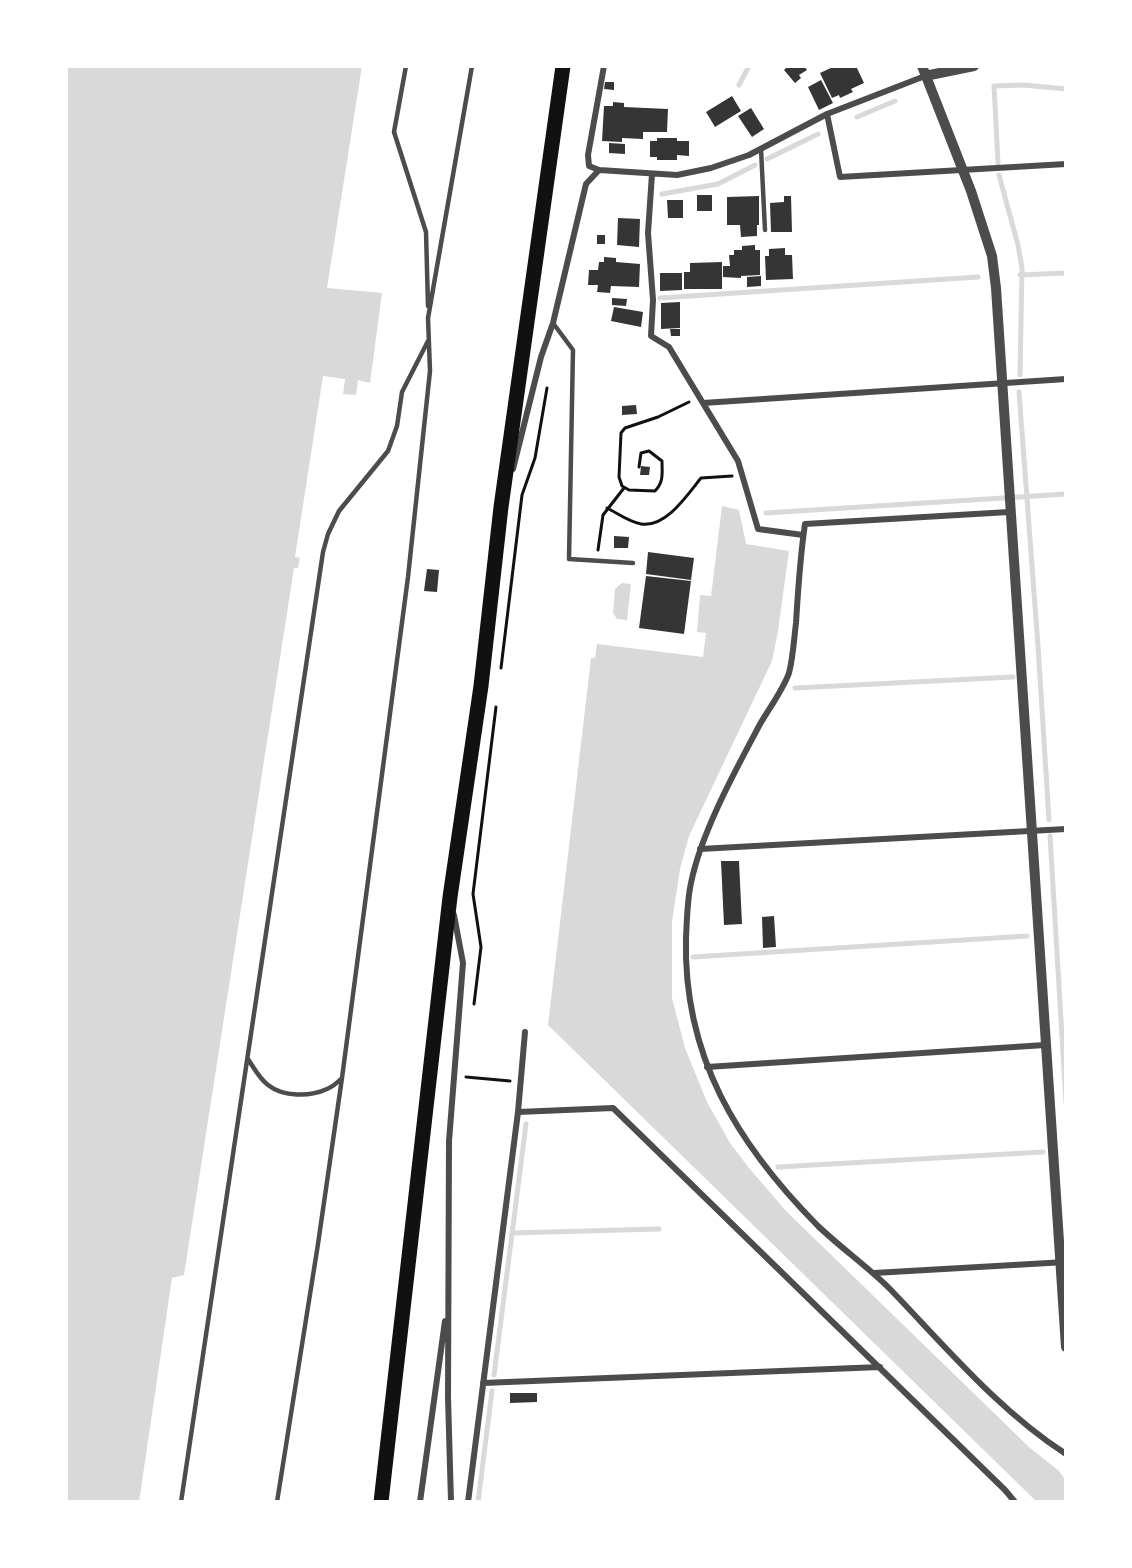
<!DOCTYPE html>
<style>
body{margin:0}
#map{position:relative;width:1132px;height:1568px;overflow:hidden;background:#fff;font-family:"Varela Round",sans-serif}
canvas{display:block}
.frame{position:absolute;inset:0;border:68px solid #fff;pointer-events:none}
</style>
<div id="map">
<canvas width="1132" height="1568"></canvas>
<div class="frame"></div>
</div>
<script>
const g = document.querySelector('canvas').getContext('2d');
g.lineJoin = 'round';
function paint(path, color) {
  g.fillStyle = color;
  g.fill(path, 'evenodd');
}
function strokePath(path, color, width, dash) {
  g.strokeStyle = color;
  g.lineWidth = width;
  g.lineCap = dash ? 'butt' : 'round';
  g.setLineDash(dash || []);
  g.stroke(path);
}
const water = new Path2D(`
 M 66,66 L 362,66 L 327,288 L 382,293 L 370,383 L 358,380 L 356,395 L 343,394 L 345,379 L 323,376 L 295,557 L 300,558 L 298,568 L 294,568 L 184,1275 L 172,1278 L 139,1502 L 66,1502 Z
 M 722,506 L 739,510 L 746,544 L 789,551 L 778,631 L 772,661 L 689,836 L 680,869 L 672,922 L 672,998 L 685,1048 L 707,1102 L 730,1143 L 749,1168 L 786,1211 L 1029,1447 L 1059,1471 L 1066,1481 L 1066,1502 L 1037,1502 L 548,1025 L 591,658 L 595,658 L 597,644 L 703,657 L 706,633 L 697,632 L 700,595 L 711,596 Z
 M 622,583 L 631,584 L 627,620 L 617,619 L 613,613 L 615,589 Z`);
const stream = new Path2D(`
 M 739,85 L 749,66
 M 857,117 L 895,101
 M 767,159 L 818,134
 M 998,163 L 994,86 L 1024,85 L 1066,89
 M 999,175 L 1018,245 L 1022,268 L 1020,375
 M 662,194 L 718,184 L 755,165
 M 1020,275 L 1066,273
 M 660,298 L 978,277
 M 1019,392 L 1038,646 L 1049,820
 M 766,513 L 1066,494
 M 795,688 L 1013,677
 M 1050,836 L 1066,1103
 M 693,957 L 1027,936
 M 778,1167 L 1043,1152
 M 512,1233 L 659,1229
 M 494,1375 L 526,1124
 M 478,1502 L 492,1391`);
const building = new Path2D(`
 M 788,66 L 804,66 L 807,70 L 799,75 L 801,78 L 795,83 L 784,70 Z
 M 835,66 L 856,66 L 864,83 L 851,89 L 853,92 L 840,98 L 839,95 L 832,98 L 820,73 Z
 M 821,80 L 833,103 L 819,110 L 808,87 Z
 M 605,82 L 614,82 L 614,90 L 604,89 Z
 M 732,96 L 741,111 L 715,127 L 706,112 Z
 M 613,102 L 624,103 L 624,107 L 668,109 L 667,132 L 643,132 L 643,139 L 622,138 L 622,142 L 602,141 L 604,106 L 613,106 Z
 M 751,108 L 764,129 L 752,137 L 738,116 Z
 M 657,138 L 677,138 L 677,141 L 689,141 L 689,156 L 677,155 L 677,160 L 657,160 L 657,157 L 650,157 L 650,141 L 657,141 Z
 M 609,143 L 625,144 L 625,154 L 609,153 Z
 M 697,195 L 712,195 L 712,211 L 697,211 Z
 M 759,196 L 759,225 L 757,225 L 757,236 L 741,237 L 740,225 L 727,225 L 727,197 Z
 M 784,196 L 791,196 L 792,232 L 771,232 L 770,203 L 784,202 Z
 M 667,200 L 683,200 L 683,218 L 668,218 Z
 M 618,218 L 640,219 L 639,247 L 617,245 Z
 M 597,235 L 605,235 L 605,244 L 597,244 Z
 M 755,245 L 755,250 L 760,250 L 760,275 L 741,276 L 741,278 L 723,277 L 723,266 L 730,266 L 729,255 L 734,255 L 734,250 L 742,250 L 742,246 Z
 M 785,248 L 785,255 L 792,255 L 793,279 L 766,280 L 765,256 L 769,256 L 769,249 Z
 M 604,257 L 616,258 L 616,262 L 640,264 L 639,287 L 611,286 L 610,293 L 597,292 L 598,285 L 588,285 L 589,270 L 598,270 L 599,262 L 604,262 Z
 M 722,262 L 722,289 L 684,289 L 684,272 L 690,272 L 690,263 Z
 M 660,273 L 682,273 L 682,290 L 660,291 Z
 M 761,276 L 761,286 L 747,287 L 747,277 Z
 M 612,298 L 627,299 L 626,306 L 612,305 Z
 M 680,302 L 680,328 L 661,329 L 661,303 Z
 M 614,307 L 643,312 L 641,327 L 611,321 Z
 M 670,329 L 680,329 L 680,336 L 671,336 Z
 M 636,405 L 637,414 L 622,415 L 622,406 Z
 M 641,466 L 650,467 L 649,475 L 640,475 Z
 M 614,536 L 629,537 L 628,548 L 614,548 Z
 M 648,552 L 694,558 L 691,580 L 646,574 Z
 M 427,569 L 439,570 L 437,592 L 424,591 Z
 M 646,576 L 691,581 L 684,634 L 639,628 Z
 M 721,861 L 739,861 L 742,924 L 724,925 Z
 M 774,916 L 776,947 L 763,948 L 762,917 Z
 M 510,1393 L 537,1393 L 537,1402 L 510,1403 Z`);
const path = new Path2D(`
 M 639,467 L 641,453 L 649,451 L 662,461 C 662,473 664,482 655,491 L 629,490 L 622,486 L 619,477 L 621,433 L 625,428 L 658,417 L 689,402
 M 607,508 C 617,513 629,522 641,524 C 666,528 688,494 701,478 L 732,476
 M 598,550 L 603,515 L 624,488
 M 501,668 L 522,495 L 535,458 L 547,388
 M 474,1004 L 481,947 L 473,894 L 496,707
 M 466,1077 L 510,1081`);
const service = new Path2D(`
 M 406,66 L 394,132 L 426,232 L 428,306
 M 761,149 L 765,230
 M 553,323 L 573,350 L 569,559 L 633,563
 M 248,1059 C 254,1068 259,1078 268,1085 C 283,1097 310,1097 327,1089 C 332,1087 338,1082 342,1078
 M 181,1502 L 323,552 L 328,534 L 339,511 L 388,451 L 397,426 L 402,392 L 428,341
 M 277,1502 L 318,1244 L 342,1078 L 408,577 L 430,371 L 428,318 L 472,66`);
const minor = new Path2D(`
 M 827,114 L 840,177 L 1066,164
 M 599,170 L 589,166 L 588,155 L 604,66
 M 652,174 L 648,233 L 653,300 L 651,336 L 669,347 L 738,461 L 758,529 L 803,535
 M 703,403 L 1066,379
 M 513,469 L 541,357 L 553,323 L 586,184 L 599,170 L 677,175 L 711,168 L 749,155 L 827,114 L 925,76
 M 1009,512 L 805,524 C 800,557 798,590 796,623 C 794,639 793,658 789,673 C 783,690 768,710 759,726 C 735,771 701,833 691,883 C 687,901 687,920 686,938 C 683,1056 737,1144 818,1226 C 841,1248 867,1266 889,1288 C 945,1346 998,1410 1066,1454
 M 700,849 L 1066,829
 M 707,1067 L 1045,1045
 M 518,1112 L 613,1108 L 1005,1490 L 1015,1502
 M 874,1273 L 1066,1262
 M 483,1383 L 880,1367
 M 420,1502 L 445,1321
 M 451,1502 L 448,1397 L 449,1141 L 463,963 L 454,915
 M 468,1502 L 518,1112 L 525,1032`);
const tertiary = new Path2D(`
 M 922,66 L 971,191 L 992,256 L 996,288 L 1066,1347
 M 925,76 L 974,66`);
const primary = new Path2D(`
 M 381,1502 L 450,897 L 481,686 L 501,507 L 563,66`);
paint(water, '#d9d9d9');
strokePath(stream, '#d9d9d9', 5);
paint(building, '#353535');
strokePath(path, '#111', 3);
strokePath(service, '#4c4c4c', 4.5);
strokePath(minor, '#4c4c4c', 6);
strokePath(tertiary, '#4c4c4c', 10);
strokePath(primary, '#111', 15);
</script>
